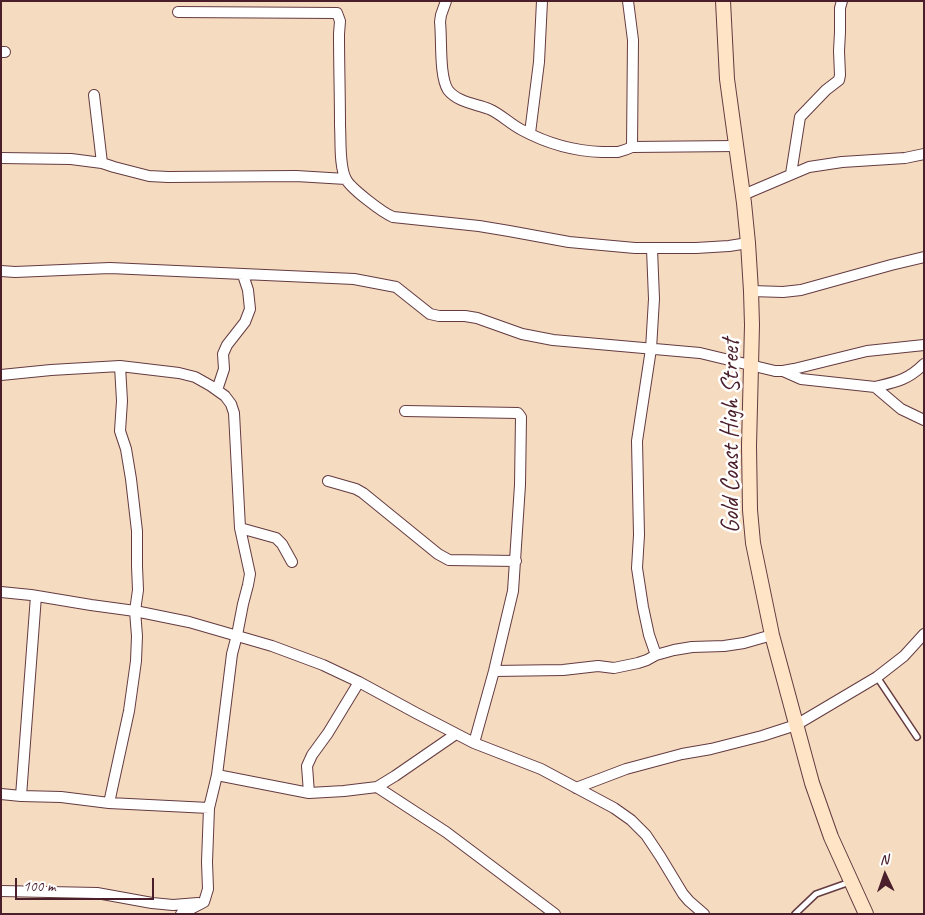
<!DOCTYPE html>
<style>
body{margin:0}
#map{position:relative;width:925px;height:915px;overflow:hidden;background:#f5dbbf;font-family:Caveat,sans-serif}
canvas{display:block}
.frame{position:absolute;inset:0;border:2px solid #4a1f2b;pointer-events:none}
.north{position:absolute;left:860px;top:850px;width:50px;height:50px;-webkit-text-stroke:4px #fff;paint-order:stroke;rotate:357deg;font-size:14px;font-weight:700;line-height:20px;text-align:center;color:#4a1f2b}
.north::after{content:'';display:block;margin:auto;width:18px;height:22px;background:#4a1f2b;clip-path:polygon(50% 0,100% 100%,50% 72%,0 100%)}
.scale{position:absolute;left:15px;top:878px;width:139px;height:22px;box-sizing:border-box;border:2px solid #4a1f2b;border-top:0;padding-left:6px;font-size:15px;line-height:18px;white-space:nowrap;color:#4a1f2b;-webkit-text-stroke:4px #fff;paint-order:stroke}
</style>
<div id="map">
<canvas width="925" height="915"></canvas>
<div class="frame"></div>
<div class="north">N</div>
<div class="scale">100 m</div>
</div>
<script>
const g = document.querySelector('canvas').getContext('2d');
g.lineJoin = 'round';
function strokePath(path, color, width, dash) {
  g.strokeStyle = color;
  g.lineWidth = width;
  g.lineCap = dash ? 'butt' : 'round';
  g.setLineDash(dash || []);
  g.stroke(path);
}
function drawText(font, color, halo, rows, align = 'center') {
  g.font = font + ' Caveat,sans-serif';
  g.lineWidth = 5;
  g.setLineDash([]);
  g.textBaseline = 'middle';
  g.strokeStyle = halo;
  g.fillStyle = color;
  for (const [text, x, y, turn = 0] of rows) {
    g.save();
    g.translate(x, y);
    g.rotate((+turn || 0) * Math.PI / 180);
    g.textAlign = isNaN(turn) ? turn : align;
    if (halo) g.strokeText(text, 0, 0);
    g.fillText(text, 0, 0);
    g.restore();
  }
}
const lane = new Path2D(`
 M 877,677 L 917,737
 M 795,914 L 816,894 L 850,882`);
const street = new Path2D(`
 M 446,1 L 441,15 L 440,22 C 442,39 439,76 448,90 C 457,102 476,104 489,109 C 501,114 510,124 522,130 C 548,144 572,151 602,152 C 607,152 613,152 618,152 C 622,151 628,149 632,147 L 736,146
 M 628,1 L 633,40 L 632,147
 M 178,12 L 337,13 L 340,21 L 339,34 C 339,65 340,95 340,126 C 341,140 339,167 346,179 C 350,188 383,213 393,217 L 479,226 L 509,231 L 569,242 L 635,248 L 696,248 L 729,246 L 748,243
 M 1,52 L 5,52
 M 94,95 L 102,163
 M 530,133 L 539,62 L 542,1
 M 1,158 L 71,159 L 102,163 L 114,167 L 149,176 L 168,177 L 296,176 L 346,179
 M 791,174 L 800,117 L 826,90 L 839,80 L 840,75 L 839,51 L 840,32 L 840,8 L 842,1
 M 743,195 L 809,167 L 842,162 L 905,158 L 924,154
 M 652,249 L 654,299 L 651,349 L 637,441 L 639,535 L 637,568 L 643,607 L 649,635 L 656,655
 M 1,271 L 15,272 L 110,268 L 354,279 L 396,287 L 430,314 L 439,316 L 465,316 L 477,318 L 522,334 L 553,340 L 700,353 L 775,371 L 783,371 L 794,369 L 867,351 L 924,345
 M 751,291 L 783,292 L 801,290 L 891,265 L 924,257
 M 783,371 L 801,379 L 875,387 L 901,409 L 924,420
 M 1,375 L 51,370 L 120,366 L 179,373 L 195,377 L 211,386 L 225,396 L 231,404 L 234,413 L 240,528 L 250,574 L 248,585 L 243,604 L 237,635 L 232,654 L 217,775 L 209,808 L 207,862 L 208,889 L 204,902 L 181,914
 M 875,387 C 896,382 908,380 924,364
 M 217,390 L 224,369 L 223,354 L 227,345 L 245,322 L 250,309 L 248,290 L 243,275
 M 405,411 L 518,413 L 521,417 L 520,485 L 513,591 L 494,671 L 474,743
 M 328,481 L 356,489 L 363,493 L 438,554 L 449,560 L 516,561
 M 240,528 L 276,538 L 282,544 L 292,562
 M 1,592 L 31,595 L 91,605 L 135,611 L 189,622 L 272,646 L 323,665 L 359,682 L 416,713 L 474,743 L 541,769 L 614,808 L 631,820 L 646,835 L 660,856 L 683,894 L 689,901 L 704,914
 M 494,671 L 563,670 L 598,666 L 614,668 L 638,663 L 647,660 L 656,655 L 674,650 L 692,647 L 724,646 L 744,643 L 772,635
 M 217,775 L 309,793 L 344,791 L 377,787 L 395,776 L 456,734
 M 377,787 L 446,832 L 555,914
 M 576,788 L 626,769 L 682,754 L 711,749 L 762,736 L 796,725 L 877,677 L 904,656 L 924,634
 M 309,793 L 307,766 L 312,755 L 328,733 L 359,682
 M 1,794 L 21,796 L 61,797 L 109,803 L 209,808
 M 21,796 L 36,596
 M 109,803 L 129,711 L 136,661 L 137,636 L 135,611 L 138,590 L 137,566 L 137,531 L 131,479 L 126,449 L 120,431 L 122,401 L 120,366
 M 1,891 L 97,893 L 152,903 L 173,905 L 198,903`);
const secondary = new Path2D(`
 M 723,1 L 727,79 L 744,203 L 748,243 L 751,291 L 752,325 L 749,446 L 750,510 L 753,543 L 772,635 L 812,783 L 831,837 L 866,914`);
const streetNames = [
 ["Gold Coast High Street",731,436,-90]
];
strokePath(lane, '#643b41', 8);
strokePath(street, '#643b41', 12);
strokePath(secondary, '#643b41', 16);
strokePath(lane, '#fff', 5);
strokePath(street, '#fff', 10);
strokePath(secondary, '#ffe4c6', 14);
drawText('25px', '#4a1f2b', '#fff', streetNames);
</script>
